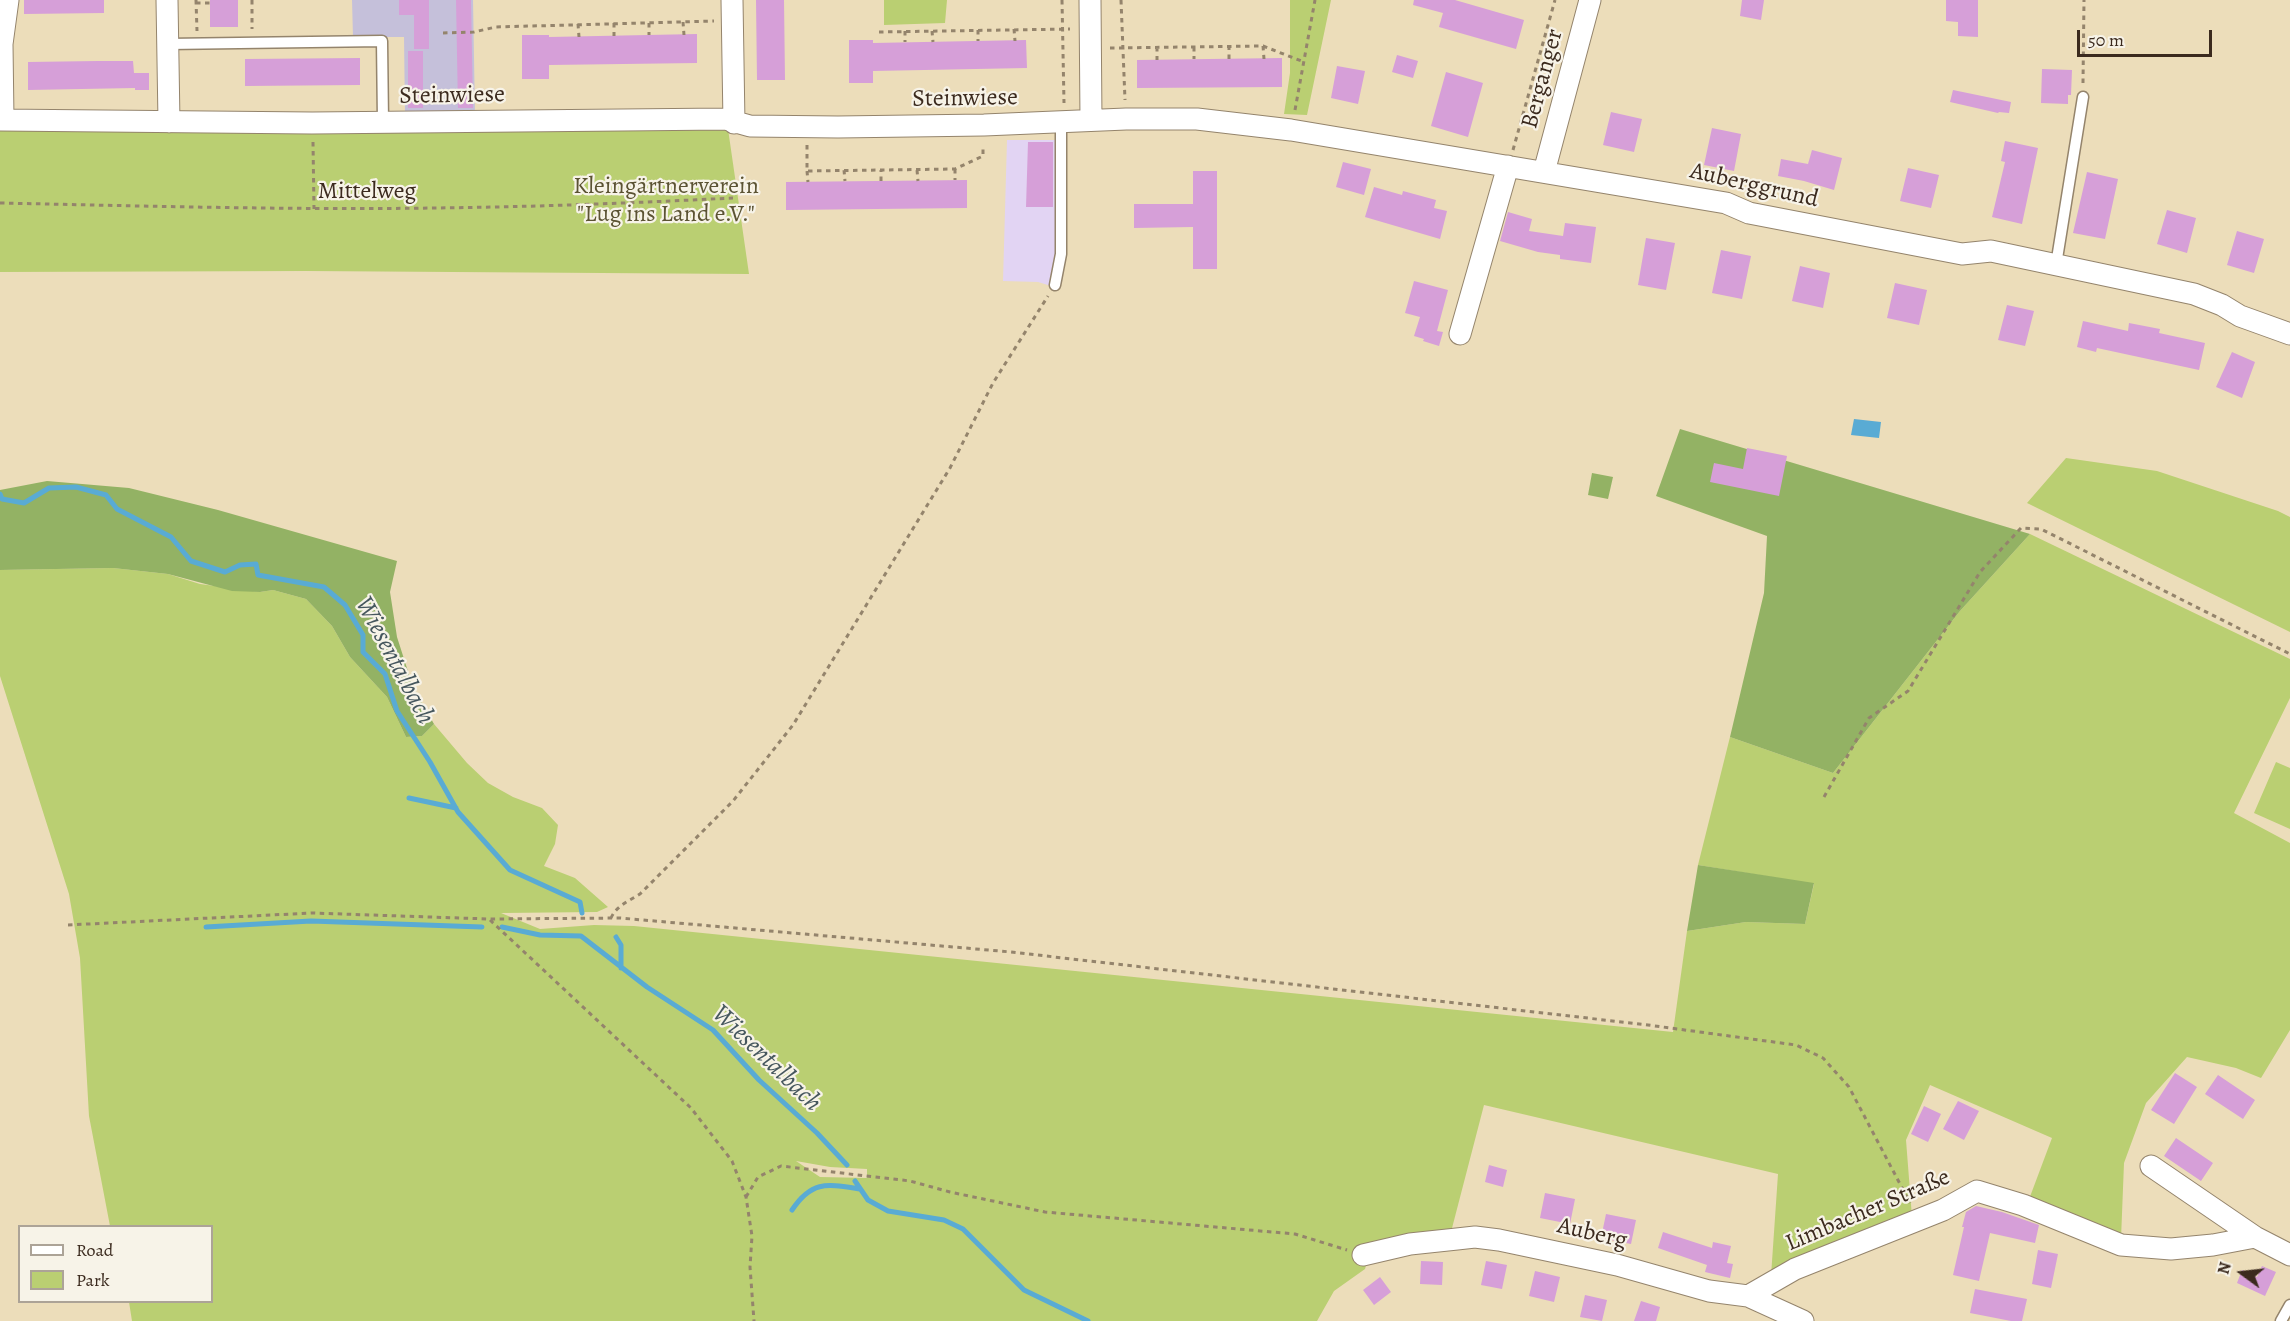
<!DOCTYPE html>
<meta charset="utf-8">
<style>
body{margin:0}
#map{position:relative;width:2290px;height:1321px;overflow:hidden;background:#ecddba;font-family:Alegreya,serif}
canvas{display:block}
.legend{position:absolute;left:18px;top:1225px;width:195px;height:78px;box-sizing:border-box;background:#f7f3e8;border:2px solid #aca397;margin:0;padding:8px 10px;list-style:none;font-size:18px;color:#3b2a1e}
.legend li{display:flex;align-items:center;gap:12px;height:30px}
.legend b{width:30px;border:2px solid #aca397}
.north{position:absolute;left:2212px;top:1243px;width:60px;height:60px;-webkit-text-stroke:4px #f7f3e8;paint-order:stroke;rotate:285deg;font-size:16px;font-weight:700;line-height:24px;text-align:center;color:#3b2a1e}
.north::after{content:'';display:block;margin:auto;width:21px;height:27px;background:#3b2a1e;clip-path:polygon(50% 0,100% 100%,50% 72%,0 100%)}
.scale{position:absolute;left:2077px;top:30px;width:135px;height:27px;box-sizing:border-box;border:3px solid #3b2a1e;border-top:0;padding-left:8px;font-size:18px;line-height:21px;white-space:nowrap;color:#3b2a1e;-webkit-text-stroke:4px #f7f3e8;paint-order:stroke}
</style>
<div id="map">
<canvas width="2290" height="1321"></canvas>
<ul class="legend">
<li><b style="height:8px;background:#fff"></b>Road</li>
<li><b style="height:16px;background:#bacf72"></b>Park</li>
</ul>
<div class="north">N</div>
<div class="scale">50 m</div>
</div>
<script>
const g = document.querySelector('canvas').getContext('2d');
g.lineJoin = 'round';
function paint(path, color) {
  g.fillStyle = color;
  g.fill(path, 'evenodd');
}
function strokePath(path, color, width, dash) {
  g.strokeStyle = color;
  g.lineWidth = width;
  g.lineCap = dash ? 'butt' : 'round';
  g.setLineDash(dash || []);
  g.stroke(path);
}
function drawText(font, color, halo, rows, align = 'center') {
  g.font = font + ' Alegreya,serif';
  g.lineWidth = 4.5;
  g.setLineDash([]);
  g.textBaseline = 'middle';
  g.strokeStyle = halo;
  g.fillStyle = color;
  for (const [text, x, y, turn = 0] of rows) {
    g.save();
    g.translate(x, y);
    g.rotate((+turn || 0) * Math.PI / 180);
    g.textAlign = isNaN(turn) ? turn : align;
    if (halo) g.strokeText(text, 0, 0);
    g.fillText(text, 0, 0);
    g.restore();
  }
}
const built = new Path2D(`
 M 1007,140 L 1059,140 L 1056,264 L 1051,286 L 1038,282 L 1003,281 Z`);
const industrial = new Path2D(`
 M 352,0 L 473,0 L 475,115 L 405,116 L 404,37 L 353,37 Z`);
const green = new Path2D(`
 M 884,0 L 947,0 L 945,23 L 884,25 Z
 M 1290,0 L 1331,0 L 1307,115 L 1284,114 L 1290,73 Z
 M 728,129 L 749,274 L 306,271 L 0,272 L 0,131 Z
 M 2066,458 L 2157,471 L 2278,511 L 2290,517 L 2290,632 L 2027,503 Z
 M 2030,534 L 2290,659 L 2290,698 L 2234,813 L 2290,843 L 2290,1030 L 2261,1078 L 2236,1068 L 2187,1057 L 2146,1103 L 2124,1163 L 2121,1239 L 2028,1202 L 2052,1138 L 1930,1085 L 1906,1140 L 1912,1217 L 1771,1276 L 1778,1174 L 1484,1105 L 1451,1232 L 1371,1248 L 1365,1269 L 1334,1291 L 1317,1321 L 132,1321 L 129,1302 L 212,1302 L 212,1226 L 110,1226 L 89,1116 L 80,958 L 69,894 L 0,676 L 0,570 L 113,568 L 168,574 L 200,584 L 260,592 L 273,590 L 306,599 L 332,626 L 350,657 L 387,697 L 406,737 L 422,736 L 434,724 L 467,763 L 488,783 L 513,797 L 542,808 L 558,825 L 555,844 L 544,866 L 575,878 L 608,907 L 597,912 L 501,913 L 540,929 L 594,925 L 634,926 L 1673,1032 L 1687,931 L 1746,922 L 1805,924 L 1814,884 L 1698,865 L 1730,737 L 1833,773 L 1960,611 ZM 796,1161 L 830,1167 L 867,1169 L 867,1178 L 820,1177 Z
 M 2276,762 L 2290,768 L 2290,829 L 2254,813 Z`);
const forest = new Path2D(`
 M 1680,429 L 2030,534 L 1960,611 L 1833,773 L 1730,737 L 1764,593 L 1767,536 L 1656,496 Z
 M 1592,473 L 1613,477 L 1608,499 L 1588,495 Z
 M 47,481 L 129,488 L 218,510 L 397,561 L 390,592 L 397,637 L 413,687 L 434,724 L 422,736 L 406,737 L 387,697 L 350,657 L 332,626 L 306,599 L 273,590 L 260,592 L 232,591 L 168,574 L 113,568 L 0,570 L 0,490 Z
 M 1698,865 L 1814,883 L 1805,924 L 1746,922 L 1687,931 Z`);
const water = new Path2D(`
 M 1854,419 L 1881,422 L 1879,438 L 1851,435 Z`);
const stream = new Path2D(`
 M 0,494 L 2,499 L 24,503 L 49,488 L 76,487 L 106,495 L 117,509 L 171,537 L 191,561 L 225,572 L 240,565 L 256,564 L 258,575 L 324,587 L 345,605 L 363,635 L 363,652 L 385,674 L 397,711 L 430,762 L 458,812 L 510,870 L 580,902 L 582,913
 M 409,798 L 456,808
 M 206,927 L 311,921 L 482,927
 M 502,927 L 540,935 L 581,936 L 647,987 L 713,1030 L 759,1080 L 817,1133 L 847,1165
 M 616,937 L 621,945 L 621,968
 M 855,1181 L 868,1200 L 888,1211 L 944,1220 L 963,1229 L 1024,1290 L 1088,1321
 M 792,1210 C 812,1180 827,1184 860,1189`);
const building = new Path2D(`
 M 24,0 L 104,0 L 104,13 L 24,14 Z
 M 210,0 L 238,0 L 238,27 L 210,27 Z
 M 399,0 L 429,0 L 429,49 L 414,49 L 414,15 L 399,15 Z
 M 456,0 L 471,0 L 473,108 L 458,108 Z
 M 756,0 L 784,0 L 785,80 L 757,80 Z
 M 1414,0 L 1455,0 L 1524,20 L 1516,49 L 1439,27 L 1443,13 L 1413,5 Z
 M 1742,0 L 1764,0 L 1761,20 L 1740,16 Z
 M 1946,0 L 1978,0 L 1978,37 L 1958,36 L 1958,22 L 1946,21 Z
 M 697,34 L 697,63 L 549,65 L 549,79 L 522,79 L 522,35 L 549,35 L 549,37 Z
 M 849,40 L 873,40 L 873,43 L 1026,40 L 1027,68 L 873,71 L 873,83 L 849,83 Z
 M 408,51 L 423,51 L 423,108 L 408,108 Z
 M 1397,55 L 1418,61 L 1413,78 L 1392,72 Z
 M 360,58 L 360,85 L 245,86 L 245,59 Z
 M 1282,58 L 1282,87 L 1137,88 L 1137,60 Z
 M 98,61 L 133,61 L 134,73 L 149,73 L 149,90 L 135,90 L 135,88 L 28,90 L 28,62 Z
 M 1337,66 L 1365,71 L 1358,104 L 1331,98 Z
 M 2042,69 L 2072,70 L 2071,95 L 2068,95 L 2068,104 L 2041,103 Z
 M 1446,72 L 1483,83 L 1468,137 L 1431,126 Z
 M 1953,90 L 2011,102 L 2009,113 L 1999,112 L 1998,113 L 1950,102 Z
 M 1611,112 L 1642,119 L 1634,152 L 1603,145 Z
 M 1712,128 L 1741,134 L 1734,171 L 1704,165 Z
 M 2005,141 L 2038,148 L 2022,224 L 1992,217 L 2005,162 L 2001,161 Z
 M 1028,142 L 1053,142 L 1053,207 L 1026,207 Z
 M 1812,150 L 1842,158 L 1834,190 L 1804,181 L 1778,176 L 1781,159 L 1808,164 Z
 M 1343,162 L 1371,169 L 1364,195 L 1336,187 Z
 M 1908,168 L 1939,175 L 1931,208 L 1900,201 Z
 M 1193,171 L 1217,171 L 1217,269 L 1193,269 L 1193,227 L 1134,228 L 1134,204 L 1193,204 Z
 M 2087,172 L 2118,179 L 2105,239 L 2073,233 Z
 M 967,180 L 967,208 L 786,210 L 786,182 Z
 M 1374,187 L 1402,195 L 1403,191 L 1436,200 L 1434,208 L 1447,211 L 1440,239 L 1365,217 Z
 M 2167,210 L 2196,218 L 2187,253 L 2157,244 Z
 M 1508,212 L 1532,219 L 1529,231 L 1563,236 L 1565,223 L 1596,227 L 1591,263 L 1560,259 L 1560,255 L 1538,252 L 1500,241 Z
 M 2237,231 L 2264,239 L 2254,273 L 2227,265 Z
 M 1646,238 L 1675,243 L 1666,290 L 1638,285 Z
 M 1721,250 L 1751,256 L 1742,299 L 1712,293 Z
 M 1800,266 L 1830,273 L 1823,308 L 1792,301 Z
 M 1414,281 L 1448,290 L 1437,331 L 1443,332 L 1439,346 L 1423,341 L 1424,339 L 1414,336 L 1420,317 L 1405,313 Z
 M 1895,283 L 1927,290 L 1919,325 L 1887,318 Z
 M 2007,305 L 2034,311 L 2025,346 L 1998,340 Z
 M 2083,321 L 2128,331 L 2129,323 L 2160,329 L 2159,333 L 2205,343 L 2199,370 L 2097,348 L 2096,352 L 2077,347 Z
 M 2232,352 L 2255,362 L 2242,398 L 2216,387 Z
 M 1747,448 L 1787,456 L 1779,496 L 1710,482 L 1714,463 L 1743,469 Z
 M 2175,1073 L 2197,1087 L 2174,1124 L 2151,1110 Z
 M 2218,1075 L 2255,1100 L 2243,1119 L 2205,1094 Z
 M 1958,1101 L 1979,1111 L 1964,1140 L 1943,1129 Z
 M 1924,1106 L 1941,1114 L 1928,1142 L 1911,1134 Z
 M 2176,1138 L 2213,1163 L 2201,1181 L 2164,1156 Z
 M 1489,1165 L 1507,1170 L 1503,1187 L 1485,1182 Z
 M 1545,1193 L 1575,1199 L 1570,1224 L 1540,1218 Z
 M 1976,1206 L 2002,1212 L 2039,1225 L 2035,1243 L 1990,1233 L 1979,1281 L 1953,1275 L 1964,1227 L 1962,1227 L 1966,1212 Z
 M 1606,1214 L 1636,1220 L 1631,1244 L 1601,1238 Z
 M 1663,1232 L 1712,1248 L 1713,1242 L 1731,1246 L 1727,1263 L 1733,1264 L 1730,1278 L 1705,1272 L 1707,1265 L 1658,1248 Z
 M 2038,1250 L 2058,1254 L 2051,1288 L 2032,1284 Z
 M 1421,1261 L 1443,1262 L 1442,1285 L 1420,1284 Z
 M 1486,1261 L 1507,1265 L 1502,1289 L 1481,1285 Z
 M 2262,1266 L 2276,1272 L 2265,1296 L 2237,1283 L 2242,1270 L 2257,1277 Z
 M 1535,1271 L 1560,1277 L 1554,1302 L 1529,1296 Z
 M 1380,1277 L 1391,1292 L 1374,1305 L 1363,1290 Z
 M 1975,1289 L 2027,1299 L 2022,1321 L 2011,1321 L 1970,1313 Z
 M 1585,1295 L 1607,1300 L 1602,1321 L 1580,1317 Z
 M 1641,1301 L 1660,1307 L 1656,1321 L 1634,1321 Z`);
const path = new Path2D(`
 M 196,0 L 197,31
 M 252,0 L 252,29
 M 1062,0 L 1064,103
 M 1121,0 L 1125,100
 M 196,3 L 210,3
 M 683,22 L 684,35
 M 614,23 L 614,36
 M 649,23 L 649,35
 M 578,24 L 579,37
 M 1014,29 L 1015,41
 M 978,30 L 978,41
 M 905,31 L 905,42
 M 932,31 L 933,42
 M 879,32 L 1070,29
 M 443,33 L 474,32 L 496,27 L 714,21
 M 1263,46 L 1264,59
 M 1157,47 L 1157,60
 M 1194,47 L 1194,59
 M 1110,48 L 1263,46 L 1304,62
 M 1229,59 L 1229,46
 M 2083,83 L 2084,0
 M 1295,110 L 1315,0
 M 313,142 L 314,209
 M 807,145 L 807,171 L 955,169 L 983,156 L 983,145
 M 1513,150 L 1555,0
 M 955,169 L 955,180
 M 844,170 L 845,181
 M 917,170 L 918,181
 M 807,171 L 808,182
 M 881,181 L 881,170
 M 0,203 C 144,206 289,210 433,208 C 533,207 633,203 733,198
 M 1824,797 L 1869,718 L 1908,691 L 1980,572 L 2021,528 L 2041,529 L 2290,654
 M 611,918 C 616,906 629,901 640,894 L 733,801 L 793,725 L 950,468 L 993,383 L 1048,296
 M 490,920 L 691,1108 L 732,1161 L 746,1197 L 752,1236 L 750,1267 L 754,1321
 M 68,925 L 312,913 L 489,919 L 620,918 L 1011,952 L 1648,1025 L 1796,1045 L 1823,1058 L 1849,1087 L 1910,1203
 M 746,1197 L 758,1177 L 781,1166 L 910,1181 L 950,1192 L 1045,1212 L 1295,1234 L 1347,1250`);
const lane = new Path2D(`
 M 168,44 L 382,41 L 383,122
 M 2056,265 L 2083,97
 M 1055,285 L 1061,254 L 1061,122
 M 2281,1321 L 2290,1305`);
const street = new Path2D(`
 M 167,0 L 169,122
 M 732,0 L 734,123
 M 1090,0 L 1091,120
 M 0,120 L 312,123 L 725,119 L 750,126 L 838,127 L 984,125 L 1126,119 L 1197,119 L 1291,130 L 1726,203 L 1749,213 L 1962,254 L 1991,251 L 2194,294 L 2222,305 L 2240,316 L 2290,334
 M 3,120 L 2,44 L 8,0
 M 1544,172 L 1590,0
 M 1460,334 L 1508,166
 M 2151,1166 L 2255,1237 L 2290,1255
 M 1363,1255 L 1410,1244 L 1457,1239 L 1475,1237 L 1499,1240 L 1617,1265 L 1709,1291 L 1748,1296 L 1803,1321
 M 1748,1296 L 1795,1269 L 1943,1210 L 1977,1191 L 2023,1205 L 2121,1245 L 2171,1249 L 2213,1245 L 2255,1237`);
const streetNames = [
 ["Berganger",1543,79,-75],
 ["Steinwiese",452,96,-1],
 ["Steinwiese",965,99,-1],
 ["Auberggrund",1754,186,13],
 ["Mittelweg",367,192],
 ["Limbacher Straße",1868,1211,-23],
 ["Auberg",1592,1234,13]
];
const parkNames = [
 ["Kleingärtnerverein",666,187],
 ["\"Lug ins Land e.V.\"",666,215]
];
const waterNames = [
 ["Wiesentalbach",394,661,62],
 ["Wiesentalbach",766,1059,44]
];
paint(built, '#e2d4f3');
paint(industrial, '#c5c0da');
paint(green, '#bacf72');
paint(forest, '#93b264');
paint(water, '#59abd4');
strokePath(stream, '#59abd4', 5);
paint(building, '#d69fd8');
strokePath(lane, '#94846c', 13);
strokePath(street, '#94846c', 23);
strokePath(path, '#94846c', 3, [4.5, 4.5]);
strokePath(lane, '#fff', 10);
strokePath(street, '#fff', 21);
drawText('24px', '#3b2a1e', '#f7f3e8', streetNames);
drawText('24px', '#5b5333', '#f7f3e8', parkNames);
drawText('italic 26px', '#46575e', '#f7f3e8', waterNames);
</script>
